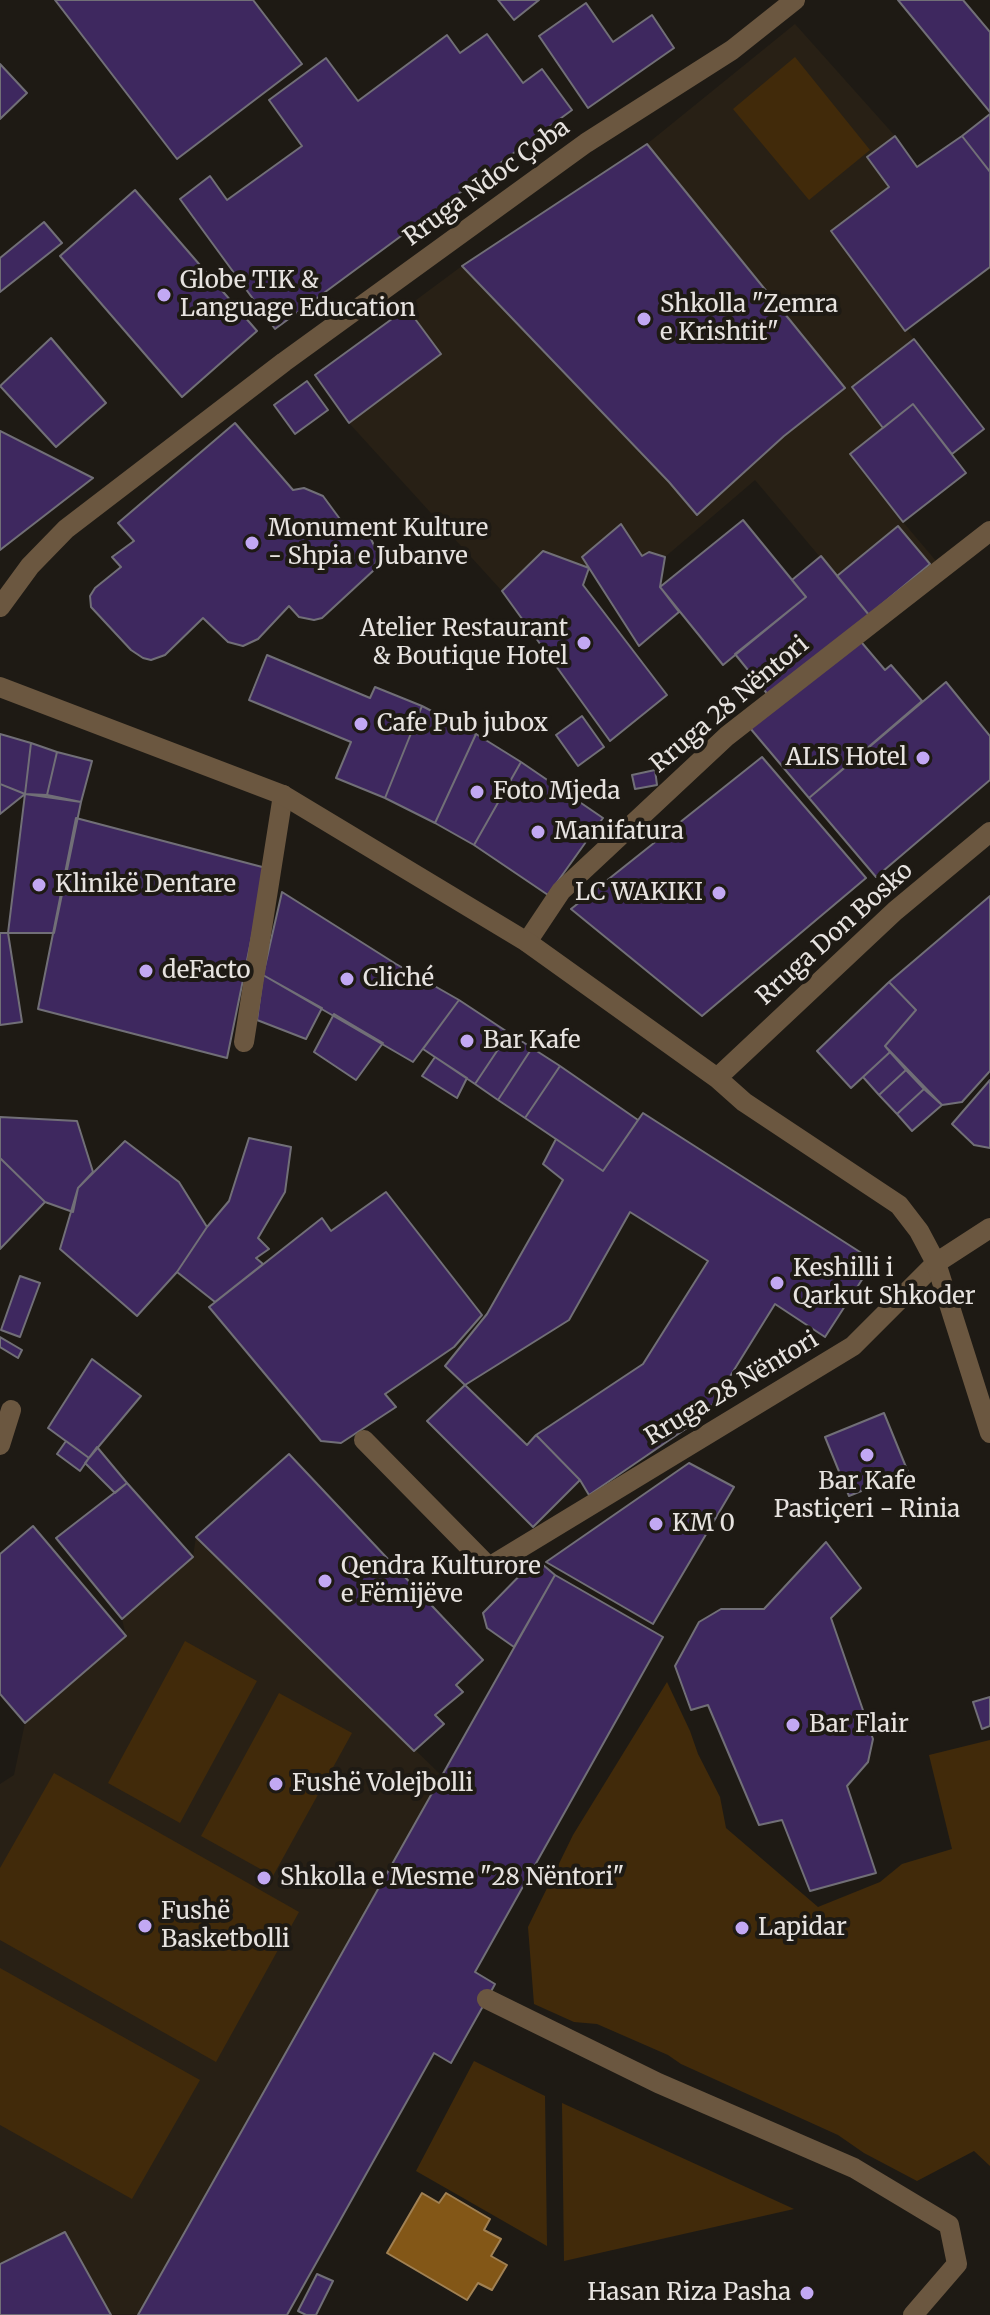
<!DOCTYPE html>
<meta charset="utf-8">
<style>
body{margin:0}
canvas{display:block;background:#1e1a14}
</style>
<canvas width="990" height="2315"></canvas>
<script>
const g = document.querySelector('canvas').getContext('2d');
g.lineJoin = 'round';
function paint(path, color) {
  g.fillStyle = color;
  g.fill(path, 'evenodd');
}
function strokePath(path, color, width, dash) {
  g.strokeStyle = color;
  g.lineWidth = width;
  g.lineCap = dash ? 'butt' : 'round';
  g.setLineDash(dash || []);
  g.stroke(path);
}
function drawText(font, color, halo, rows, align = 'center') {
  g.font = font + ' Merriweather,serif';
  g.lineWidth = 8;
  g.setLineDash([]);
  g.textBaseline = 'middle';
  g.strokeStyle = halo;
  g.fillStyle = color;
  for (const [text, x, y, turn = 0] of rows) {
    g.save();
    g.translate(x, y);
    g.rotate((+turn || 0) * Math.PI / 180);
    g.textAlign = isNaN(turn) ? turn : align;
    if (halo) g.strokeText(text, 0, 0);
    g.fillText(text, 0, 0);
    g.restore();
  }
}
const built = new Path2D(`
 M 795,24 L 895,136 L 867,157 L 889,187 L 831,232 L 984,429 L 952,454 L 966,473 L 903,522 L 936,561 L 869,615 L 755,480 L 665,557 L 649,552 L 642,556 L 621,524 L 582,557 L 589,568 L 543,551 L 502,591 L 349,423 L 315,375 L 462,266 L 647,144 Z
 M 196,1537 L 442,1776 L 555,1575 L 475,1971 L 495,1984 L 451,2063 L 434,2054 L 287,2315 L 111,2315 L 0,2264 L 0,1784 L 14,1775 L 25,1723 L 126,1636 L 122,1619 L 193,1557 Z`);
const green = new Path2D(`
 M 795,57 L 870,150 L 809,200 L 733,109 Z
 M 185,1641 L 257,1681 L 180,1823 L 108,1783 Z
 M 667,1682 L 690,1731 L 698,1754 L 720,1797 L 726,1828 L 818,1907 L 880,1882 L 902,1864 L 952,1849 L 929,1755 L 990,1740 L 990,2166 L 974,2151 L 917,2181 L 864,2153 L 838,2135 L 681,2064 L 668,2055 L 597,2024 L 574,2022 L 534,2004 L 528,1927 L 573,1835 Z
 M 279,1693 L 352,1733 L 273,1876 L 201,1836 Z
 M 54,1773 L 299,1912 L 216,2062 L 0,1940 L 0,1868 Z
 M 0,1968 L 200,2080 L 132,2199 L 0,2125 Z
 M 474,2061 L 545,2096 L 547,2246 L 416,2171 Z
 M 562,2103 L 794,2209 L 564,2261 Z`);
const water = new Path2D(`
 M 422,2193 L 439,2203 L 446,2193 L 490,2219 L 484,2230 L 501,2239 L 491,2256 L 507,2265 L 492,2290 L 478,2283 L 467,2300 L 387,2253 Z`);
const building = new Path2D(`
 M 55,0 L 253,0 L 302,64 L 177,159 Z
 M 498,0 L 539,0 L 514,20 Z
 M 898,0 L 963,0 L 990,32 L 990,112 Z
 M 586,3 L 613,42 L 652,15 L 674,48 L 588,108 L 539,36 Z
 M 487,34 L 523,83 L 542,69 L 572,110 L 275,329 L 180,199 L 210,176 L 227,200 L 302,146 L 269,100 L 326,58 L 358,101 L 447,35 L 460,53 Z
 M 0,64 L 27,93 L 0,119 Z
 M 990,114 L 990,172 L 962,136 Z
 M 895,136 L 917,167 L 962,136 L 990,172 L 990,267 L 905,331 L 831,231 L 889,187 L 867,157 Z
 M 647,144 L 845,388 L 784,436 L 697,515 L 669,482 L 462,266 Z
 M 135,190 L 257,331 L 182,397 L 60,256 Z
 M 44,222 L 62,243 L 0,292 L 0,258 Z
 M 407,308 L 441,354 L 349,423 L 315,375 Z
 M 51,338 L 106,403 L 56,447 L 0,386 Z
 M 914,339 L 984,429 L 952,454 L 913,404 L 883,428 L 852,387 Z
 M 307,381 L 328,410 L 295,434 L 274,405 Z
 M 913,404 L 966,473 L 903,522 L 850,454 Z
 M 235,423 L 293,490 L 304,488 L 323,496 L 348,530 L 357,530 L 371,539 L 378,554 L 374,570 L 322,618 L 314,620 L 299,617 L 289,606 L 258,639 L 243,646 L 228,642 L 203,618 L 165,655 L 151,660 L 143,658 L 131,650 L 91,607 L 90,596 L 95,588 L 121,567 L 112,557 L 134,541 L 118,523 Z
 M 0,431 L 93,478 L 0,550 Z
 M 743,520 L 806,597 L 723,665 L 660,587 Z
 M 621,524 L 642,556 L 649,552 L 665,557 L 660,587 L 679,612 L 639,646 L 582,557 Z
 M 898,526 L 930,564 L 869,615 L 837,576 Z
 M 543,551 L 589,568 L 583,585 L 667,695 L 610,741 L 502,591 Z
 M 821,556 L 869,615 L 769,696 L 735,654 L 806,597 L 792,580 Z
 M 857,637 L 885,670 L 891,665 L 922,701 L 809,798 L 750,728 Z
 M 267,655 L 370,698 L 375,687 L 422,706 L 385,798 L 336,778 L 351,742 L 249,700 Z
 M 946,682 L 990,736 L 990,780 L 876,877 L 809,798 Z
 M 422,706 L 476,734 L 435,823 L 385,798 Z
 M 582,716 L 604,747 L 578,766 L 556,735 Z
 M 0,734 L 31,743 L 25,794 L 0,784 Z
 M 476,734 L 521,762 L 474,845 L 435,823 Z
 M 31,743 L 57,752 L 47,795 L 25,794 Z
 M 57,752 L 92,761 L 81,802 L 47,795 Z
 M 762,757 L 866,878 L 702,1016 L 571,909 Z
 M 521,762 L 603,818 L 548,895 L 474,845 Z
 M 655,770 L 657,785 L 635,789 L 632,775 Z
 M 0,784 L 25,794 L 0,814 Z
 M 25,794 L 81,802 L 54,933 L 8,933 Z
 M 76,818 L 266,868 L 227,1058 L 38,1009 Z
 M 282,892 L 396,964 L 459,1000 L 413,1062 L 263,975 Z
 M 990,896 L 990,1071 L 962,1102 L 942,1105 L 885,1046 L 916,1010 L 889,982 Z
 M 0,933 L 8,933 L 22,1022 L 0,1025 Z
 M 263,975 L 322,1008 L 306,1039 L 257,1020 Z
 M 889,982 L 916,1010 L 885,1046 L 890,1052 L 851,1088 L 817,1051 Z
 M 459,1000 L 509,1033 L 475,1084 L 423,1049 Z
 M 334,1014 L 383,1043 L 356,1080 L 314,1052 Z
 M 509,1033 L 532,1048 L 498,1100 L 475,1084 Z
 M 532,1048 L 560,1066 L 525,1118 L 498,1100 Z
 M 890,1052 L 906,1070 L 879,1095 L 863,1077 Z
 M 435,1057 L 467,1078 L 457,1098 L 422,1076 Z
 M 560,1066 L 638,1120 L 603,1171 L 525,1118 Z
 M 906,1070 L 924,1089 L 897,1114 L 879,1095 Z
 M 990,1080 L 990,1148 L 974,1145 L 952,1124 Z
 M 924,1089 L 942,1105 L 912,1131 L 897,1114 Z
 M 643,1113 L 874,1261 L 825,1337 L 775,1304 L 706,1415 L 589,1495 L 580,1480 L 536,1435 L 643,1364 L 708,1261 L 630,1212 L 569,1320 L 465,1385 L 445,1366 L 487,1314 L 563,1180 L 543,1164 L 556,1139 L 603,1171 Z
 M 0,1117 L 77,1121 L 93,1172 L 78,1188 L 73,1212 L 45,1202 L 0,1158 Z
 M 249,1138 L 291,1147 L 285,1192 L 258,1238 L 269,1249 L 256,1258 L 263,1264 L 215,1302 L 177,1272 L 207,1227 L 229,1201 Z
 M 125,1141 L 179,1182 L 207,1227 L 177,1272 L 137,1316 L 60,1249 L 78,1188 Z
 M 0,1158 L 45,1202 L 0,1249 Z
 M 386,1192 L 482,1315 L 454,1347 L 385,1394 L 396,1407 L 341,1443 L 321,1441 L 209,1307 L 322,1218 L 331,1231 Z
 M 20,1276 L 40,1283 L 20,1337 L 1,1330 Z
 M 0,1337 L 22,1350 L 18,1358 L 0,1347 Z
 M 92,1359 L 141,1396 L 89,1458 L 48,1428 Z
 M 465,1385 L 527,1445 L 536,1435 L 580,1480 L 533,1527 L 427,1421 Z
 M 884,1413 L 908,1472 L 849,1496 L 825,1437 Z
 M 66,1441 L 89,1458 L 80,1471 L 57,1454 Z
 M 97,1447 L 127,1483 L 115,1493 L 85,1463 Z
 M 289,1454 L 483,1660 L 456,1685 L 463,1692 L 435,1715 L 444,1724 L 414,1751 L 196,1537 Z
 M 689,1463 L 734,1487 L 653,1624 L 546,1562 Z
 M 127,1483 L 193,1557 L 122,1619 L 56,1538 Z
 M 33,1526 L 126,1636 L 25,1723 L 0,1694 L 0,1554 Z
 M 826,1542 L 861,1588 L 831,1618 L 873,1739 L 868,1762 L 847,1786 L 876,1873 L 810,1891 L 782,1820 L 759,1825 L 708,1705 L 691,1710 L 675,1666 L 699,1622 L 721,1609 L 764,1609 Z
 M 536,1559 L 555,1575 L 514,1647 L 487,1628 L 483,1613 Z
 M 555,1575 L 663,1637 L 475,1972 L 495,1984 L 487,1999 L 451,2063 L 434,2053 L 287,2315 L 138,2315 Z
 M 990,1697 L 990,1726 L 982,1729 L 973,1702 Z
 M 65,2232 L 111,2315 L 0,2315 L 0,2264 Z
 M 317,2274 L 333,2281 L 316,2315 L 306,2315 L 298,2311 Z`);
const service = new Path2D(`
 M 364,1440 L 489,1567 L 853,1346 L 936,1263
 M 487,1999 L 658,2083 L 854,2168 L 949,2225 L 957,2264 L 913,2315`);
const pedestrian = new Path2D(`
 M 0,607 L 30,566 L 66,529 L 284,362 L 586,143 L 732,50 L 795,0
 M 527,942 L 561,891 L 727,736 L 990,531
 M 244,1042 L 283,795`);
const minor = new Path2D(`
 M 0,687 L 283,795 L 527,942 L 717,1078 L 744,1102 L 899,1205 L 919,1231 L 936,1263 L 990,1433
 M 717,1078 L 895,911 L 990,832
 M 936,1263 L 990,1228
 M 0,1445 L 11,1410`);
const markers = [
 [164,295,8,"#c2a8f3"],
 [644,319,8,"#c2a8f3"],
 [252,543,8,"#c2a8f3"],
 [584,643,8,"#c2a8f3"],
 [361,724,8,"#c2a8f3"],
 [923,758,8,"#c2a8f3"],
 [477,792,8,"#c2a8f3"],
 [538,832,8,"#c2a8f3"],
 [39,885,8,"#c2a8f3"],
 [719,893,8,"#c2a8f3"],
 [146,971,8,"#c2a8f3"],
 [347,979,8,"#c2a8f3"],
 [467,1041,8,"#c2a8f3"],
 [777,1283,8,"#c2a8f3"],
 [867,1455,8,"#c2a8f3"],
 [656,1524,8,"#c2a8f3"],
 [325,1581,8,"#c2a8f3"],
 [793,1725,8,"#c2a8f3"],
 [276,1784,8,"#c2a8f3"],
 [264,1878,8,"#c2a8f3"],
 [145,1926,8,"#c2a8f3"],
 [742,1928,8,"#c2a8f3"],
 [807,2293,8,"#c2a8f3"]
];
const streetNames = [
 ["Rruga Ndoc Çoba",487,183,-36],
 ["Rruga 28 Nëntori",730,705,-40],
 ["Rruga Don Bosko",835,934,-42],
 ["Rruga 28 Nëntori",732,1389,-31]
];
const poiNames = [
 ["Globe TIK &",180,281],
 ["Language Education",180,309],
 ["Shkolla \"Zemra",660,305],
 ["e Krishtit\"",660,333],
 ["Monument Kulture",268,529],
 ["- Shpia e Jubanve",268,557],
 ["Atelier Restaurant",568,629,"right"],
 ["& Boutique Hotel",568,657,"right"],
 ["Cafe Pub jubox",377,724],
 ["ALIS Hotel",907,758,"right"],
 ["Foto Mjeda",493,792],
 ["Manifatura",554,832],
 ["Klinikë Dentare",55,885],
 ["LC WAKIKI",703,893,"right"],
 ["deFacto",162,971],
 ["Cliché",363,979],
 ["Bar Kafe",483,1041],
 ["Keshilli i",793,1269],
 ["Qarkut Shkoder",793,1297],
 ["Bar Kafe",867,1482,"center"],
 ["Pastiçeri - Rinia",867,1510,"center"],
 ["KM 0",672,1524],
 ["Qendra Kulturore",341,1567],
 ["e Fëmijëve",341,1595],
 ["Bar Flair",809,1725],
 ["Fushë Volejbolli",292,1784],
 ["Shkolla e Mesme \"28 Nëntori\"",280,1878],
 ["Fushë",161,1912],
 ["Basketbolli",161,1940],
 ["Lapidar",758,1928],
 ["Hasan Riza Pasha",791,2293,"right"]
];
paint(built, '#282015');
paint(green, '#412a0a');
paint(water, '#835717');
strokePath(water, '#a18153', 2);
paint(building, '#3e285f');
strokePath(building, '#716f77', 2);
strokePath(service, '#6b5740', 20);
strokePath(pedestrian, '#6b5740', 20);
strokePath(minor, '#6b5740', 20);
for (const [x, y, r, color] of markers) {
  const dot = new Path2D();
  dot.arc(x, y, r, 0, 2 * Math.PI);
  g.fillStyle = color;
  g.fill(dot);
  strokePath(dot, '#1e1a14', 3);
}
drawText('24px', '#e7e3e0', '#1e1a14', streetNames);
drawText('24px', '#e7e3e0', '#1e1a14', poiNames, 'left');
</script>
